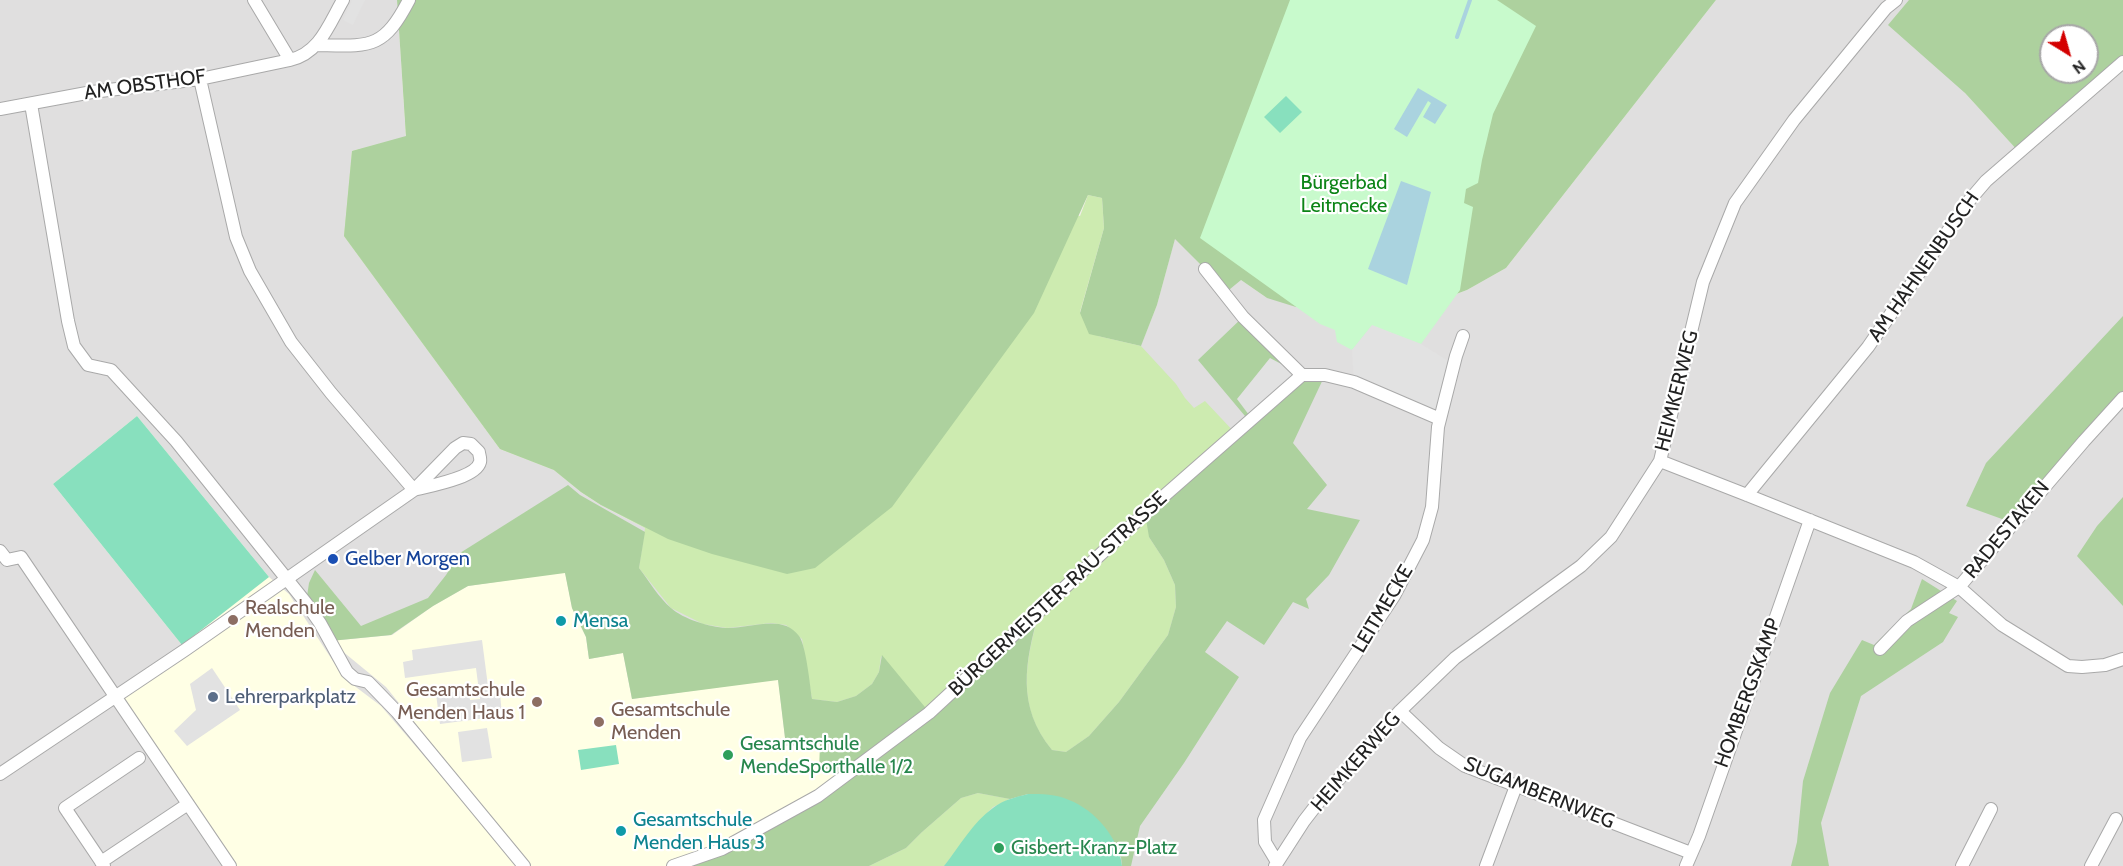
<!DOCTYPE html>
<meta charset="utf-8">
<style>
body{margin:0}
#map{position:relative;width:2123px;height:866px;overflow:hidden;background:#f2efe9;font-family:Cabin,sans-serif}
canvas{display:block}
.north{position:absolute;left:2039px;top:24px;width:60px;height:60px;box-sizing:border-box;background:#fff;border:2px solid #a7a7a7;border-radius:50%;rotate:143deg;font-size:16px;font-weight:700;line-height:24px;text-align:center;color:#222}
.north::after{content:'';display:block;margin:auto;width:21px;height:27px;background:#d40000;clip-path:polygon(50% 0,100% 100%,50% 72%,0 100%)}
</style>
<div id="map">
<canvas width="2123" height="866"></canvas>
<div class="north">N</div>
</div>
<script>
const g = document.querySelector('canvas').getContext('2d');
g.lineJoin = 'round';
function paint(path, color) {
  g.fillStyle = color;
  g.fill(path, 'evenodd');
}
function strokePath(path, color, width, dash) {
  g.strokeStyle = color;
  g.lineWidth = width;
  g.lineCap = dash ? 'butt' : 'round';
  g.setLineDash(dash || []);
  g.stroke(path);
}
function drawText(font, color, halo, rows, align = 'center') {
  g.font = font + ' Cabin,sans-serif';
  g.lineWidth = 4.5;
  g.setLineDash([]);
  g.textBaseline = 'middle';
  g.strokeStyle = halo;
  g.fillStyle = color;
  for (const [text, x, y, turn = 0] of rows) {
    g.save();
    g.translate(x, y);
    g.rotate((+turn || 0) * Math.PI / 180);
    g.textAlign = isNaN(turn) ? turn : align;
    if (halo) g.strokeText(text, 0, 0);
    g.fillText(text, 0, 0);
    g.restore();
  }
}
const residential = new Path2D(`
 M 0,0 L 397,0 L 406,137 L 352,151 L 345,236 L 500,449 L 555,470 L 581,492 L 601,505 L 667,539 L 1141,345 L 1157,305 L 1175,238 L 1205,269 L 1241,280 L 1267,298 L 1436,302 L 1467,290 L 1506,268 L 1716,0 L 1910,0 L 1965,93 L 2018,151 L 2123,63 L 2123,866 L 0,866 Z`);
const education = new Path2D(`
 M 137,416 L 269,577 L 289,594 L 344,678 L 381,706 L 519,866 L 235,866 L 115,696 L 182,645 L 53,484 Z
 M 565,572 L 572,608 L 586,637 L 589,659 L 623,653 L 632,699 L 778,679 L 786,746 L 821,744 L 849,773 L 793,866 L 530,866 L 386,687 L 330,641 L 392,635 L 433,606 L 468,586 Z`);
const grass = new Path2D(`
 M 402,65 L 1080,216 L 1088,195 L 1102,198 L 1104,228 L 1080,312 L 1098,336 L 1141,346 L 1176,384 L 1185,398 L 1194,408 L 1205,401 L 1236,434 L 1149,537 L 1164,560 L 1175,585 L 1176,607 L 1168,635 L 1119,702 L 1089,736 L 1066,752 L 1052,750 C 1016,707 1025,663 1039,613 L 929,713 L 881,656 L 879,672 L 872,684 L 856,696 L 837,702 L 812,699 L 802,639 L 786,625 L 771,623 L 727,628 L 703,624 L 671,608 L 639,568 L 645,528 L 601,505 L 581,492 L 554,470 L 500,449 L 344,236 L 352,151 L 406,137 Z
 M 978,793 L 1010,799 L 993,807 L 982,818 L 944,866 L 869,866 L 906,848 L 922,832 L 961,798 Z`);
const forest = new Path2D(`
 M 397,0 L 1716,0 L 1506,268 L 1467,290 L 1435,302 L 1296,307 L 1267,298 L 1241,280 L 1224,294 L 1205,269 L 1175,239 L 1157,305 L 1141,346 L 1089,334 L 1080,313 L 1104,228 L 1102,198 L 1088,195 L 1034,313 L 892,507 L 815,568 L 787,574 L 712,554 L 668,539 L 601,505 L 581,492 L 554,470 L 500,449 L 344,236 L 352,151 L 406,136 Z
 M 1909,0 L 2123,0 L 2123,63 L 2018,151 L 1965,93 L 1888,25 ZM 2051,36 L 2087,36 L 2087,72 L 2051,72 Z
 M 2123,316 L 2123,398 L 2013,523 L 1966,506 L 1986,463 Z
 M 1243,317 L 1302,375 L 1325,375 L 1293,443 L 1327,485 L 1307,509 L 1360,520 L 1329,575 L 1306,599 L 1309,609 L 1293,602 L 1264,645 L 1227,621 L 1205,652 L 1239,677 L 1184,763 L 1140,826 L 1131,866 L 1122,866 L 1121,857 L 1028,794 L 1010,799 L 978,793 L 961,798 L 922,832 L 906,848 L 869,866 L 673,866 L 722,849 L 848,773 L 819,771 L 820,744 L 786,746 L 778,680 L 632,699 L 623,653 L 589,659 L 586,637 L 572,608 L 565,573 L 468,586 L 433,606 L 391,635 L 330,641 L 306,603 L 309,583 L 315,570 L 361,626 L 428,598 L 446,575 L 460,553 L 568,485 L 580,495 L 645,532 L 639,568 C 649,581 659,598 671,608 C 683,619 710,627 726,628 C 750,629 782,613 799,636 C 806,645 810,685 812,699 L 837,702 L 856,696 L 872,684 L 879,672 L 882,655 L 929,712 L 1039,612 C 1025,662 1016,706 1052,750 L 1066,752 L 1089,736 L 1119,702 L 1168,635 L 1176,607 L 1175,585 L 1164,560 L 1149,537 L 1146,519 L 1250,422 L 1198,360 Z
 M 2123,497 L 2123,606 L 2077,556 L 2097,526 Z
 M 1922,579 L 1957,601 L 1949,613 L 1958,617 L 1943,642 L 1861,696 L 1821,823 L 1829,866 L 1791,866 L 1797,842 L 1803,781 L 1830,693 L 1862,640 L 1874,645 L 1911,609 Z`);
const park = new Path2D(`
 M 1290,0 L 1497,0 L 1536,26 L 1493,114 L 1482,160 L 1478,183 L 1466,189 L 1464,203 L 1473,207 L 1460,290 L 1421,344 L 1372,326 L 1352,350 L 1337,342 L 1335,330 L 1320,324 L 1200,238 Z`);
const pitch = new Path2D(`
 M 1286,96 L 1302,112 L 1280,133 L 1264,117 Z
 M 137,416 L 269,577 L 182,645 L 53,484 Z
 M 616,745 L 619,764 L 581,770 L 578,750 Z
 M 1028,794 C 1042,794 1056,794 1069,800 C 1095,810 1119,838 1122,866 L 944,866 C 959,847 973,822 993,808 C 1003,800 1016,797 1028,794 Z`);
const parking = new Path2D(`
 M 352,0 L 365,0 L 353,25 L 343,20 Z
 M 1372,325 L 1421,344 L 1455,365 L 1439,416 L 1354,382 L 1352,350 Z
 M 1270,358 L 1302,375 L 1252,419 L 1237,399 Z
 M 482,640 L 489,694 L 500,693 L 502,716 L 440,724 L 436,694 L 469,690 L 470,700 L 480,699 L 476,668 L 405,678 L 403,662 L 413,660 L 412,650 Z
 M 212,668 L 240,710 L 187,746 L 174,731 L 196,710 L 190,684 Z
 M 487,728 L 492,758 L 462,762 L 458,732 Z`);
const water = new Path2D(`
 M 1418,88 L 1447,105 L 1435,124 L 1423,117 L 1431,103 L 1428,101 L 1407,137 L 1394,129 Z
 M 1401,181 L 1431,192 L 1407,285 L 1368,269 Z`);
const stream = new Path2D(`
 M 1457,37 L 1470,0`);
const street = new Path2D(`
 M 254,0 L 290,60 C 320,53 329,24 343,0
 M 317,45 C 370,46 383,50 409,0
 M 200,79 L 236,237 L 250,271 L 291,342 L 331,393 L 414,490
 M 31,104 L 68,321 L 74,346 L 88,365 L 111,370 L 176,441 L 306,603 L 320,623 L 347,672 L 355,679 L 368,682 L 397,712 L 524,866
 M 0,109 L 92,92 L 200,79 L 290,60
 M 1205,269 L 1243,317 L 1302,375
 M 1660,461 L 1747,495 L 1914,562 L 1959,587 L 2002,625 L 2068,666 L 2082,667 L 2105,665 L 2123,659
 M 1747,495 L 1868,347 L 1968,202 L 1986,181 L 2123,62
 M 0,551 L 7,560 L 21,557 L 230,866
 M 1880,649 L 1907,621 L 1959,587 L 2084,441 L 2123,398
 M 1400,711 L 1439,748 L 1465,766 L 1691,853
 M 0,774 L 185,650 L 414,490 L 455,448 L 463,443 L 471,444 L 479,452 C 479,455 481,458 480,462 C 476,478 429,486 414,490
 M 101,862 L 188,804
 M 1277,862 L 1265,842 L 1264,820 L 1300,738 L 1394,596 L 1423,540 L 1432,507 L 1438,427 L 1456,356 L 1463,336
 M 104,866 L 65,808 L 139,758
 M 673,866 L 722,849 L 818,796 L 929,713 L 1156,503 L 1302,375 L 1325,375 L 1354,382 L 1440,419
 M 1275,866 L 1304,821 L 1321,799 L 1400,711 L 1455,658 L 1581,566 L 1611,537 L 1660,461 L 1703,282 L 1735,203 L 1794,120 L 1886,8 L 1896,0
 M 1486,866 L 1516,786
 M 1686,866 L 1699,836 L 1810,520
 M 1962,866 L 1991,809
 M 2091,866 L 2116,819`);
const markers = [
 [333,559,6,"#1a4fb4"],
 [233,620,6,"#8d6e63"],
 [561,621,6,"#0f9aa8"],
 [213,697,6,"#5c6f8a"],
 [537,702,6,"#8d6e63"],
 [599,722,6,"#8d6e63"],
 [728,755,6,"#2e9e5b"],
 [621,831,6,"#0f9aa8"],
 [999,848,6,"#2e9e5b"]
];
const streetNames = [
 ["AM OBSTHOF",145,85,-8],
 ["AM HAHNENBUSCH",1924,267,-55],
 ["HEIMKERWEG",1677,391,-76],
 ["RADESTAKEN",2007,530,-50],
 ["BÜRGERMEISTER-RAU-STRASSE",1058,594,-43],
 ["LEITMECKE",1383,609,-59],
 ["HOMBERGSKAMP",1748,693,-70],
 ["HEIMKERWEG",1356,762,-49],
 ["SUGAMBERNWEG",1539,793,22]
];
const parkNames = [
 ["Bürgerbad",1344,183],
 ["Leitmecke",1344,206]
];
const transitNames = [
 ["Gelber Morgen",345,559]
];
const educationNames = [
 ["Realschule",245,608],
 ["Menden",245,631],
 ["Gesamtschule",525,690,"right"],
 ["Menden Haus 1",525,713,"right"],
 ["Gesamtschule",611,710],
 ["Menden",611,733]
];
const cultureNames = [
 ["Mensa",573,621],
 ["Gesamtschule",633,820],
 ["Menden Haus 3",633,843]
];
const serviceNames = [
 ["Lehrerparkplatz",225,697]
];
const leisureNames = [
 ["Gesamtschule",740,744],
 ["MendeSporthalle 1/2",740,767],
 ["Gisbert-Kranz-Platz",1011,848]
];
paint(residential, '#e0dfdf');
paint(education, '#ffffe5');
paint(grass, '#cdebb0');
paint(forest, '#add19e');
paint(park, '#c8facc');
paint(pitch, '#88e0be');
paint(parking, '#e2e2e2');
paint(water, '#aad3df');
strokePath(stream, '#aad3df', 4);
strokePath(street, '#a9a9a9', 14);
strokePath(street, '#fff', 12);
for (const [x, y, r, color] of markers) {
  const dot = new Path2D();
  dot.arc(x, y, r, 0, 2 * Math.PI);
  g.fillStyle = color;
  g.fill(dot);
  strokePath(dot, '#fff', 2);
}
drawText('20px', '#222', '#fff', streetNames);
drawText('20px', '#0c8416', '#fff', parkNames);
drawText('20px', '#164399', '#fff', transitNames, 'left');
drawText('20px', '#785e54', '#fff', educationNames, 'left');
drawText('20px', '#0d838f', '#fff', cultureNames, 'left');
drawText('20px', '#4e5e75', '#fff', serviceNames, 'left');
drawText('20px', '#27864d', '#fff', leisureNames, 'left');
</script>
